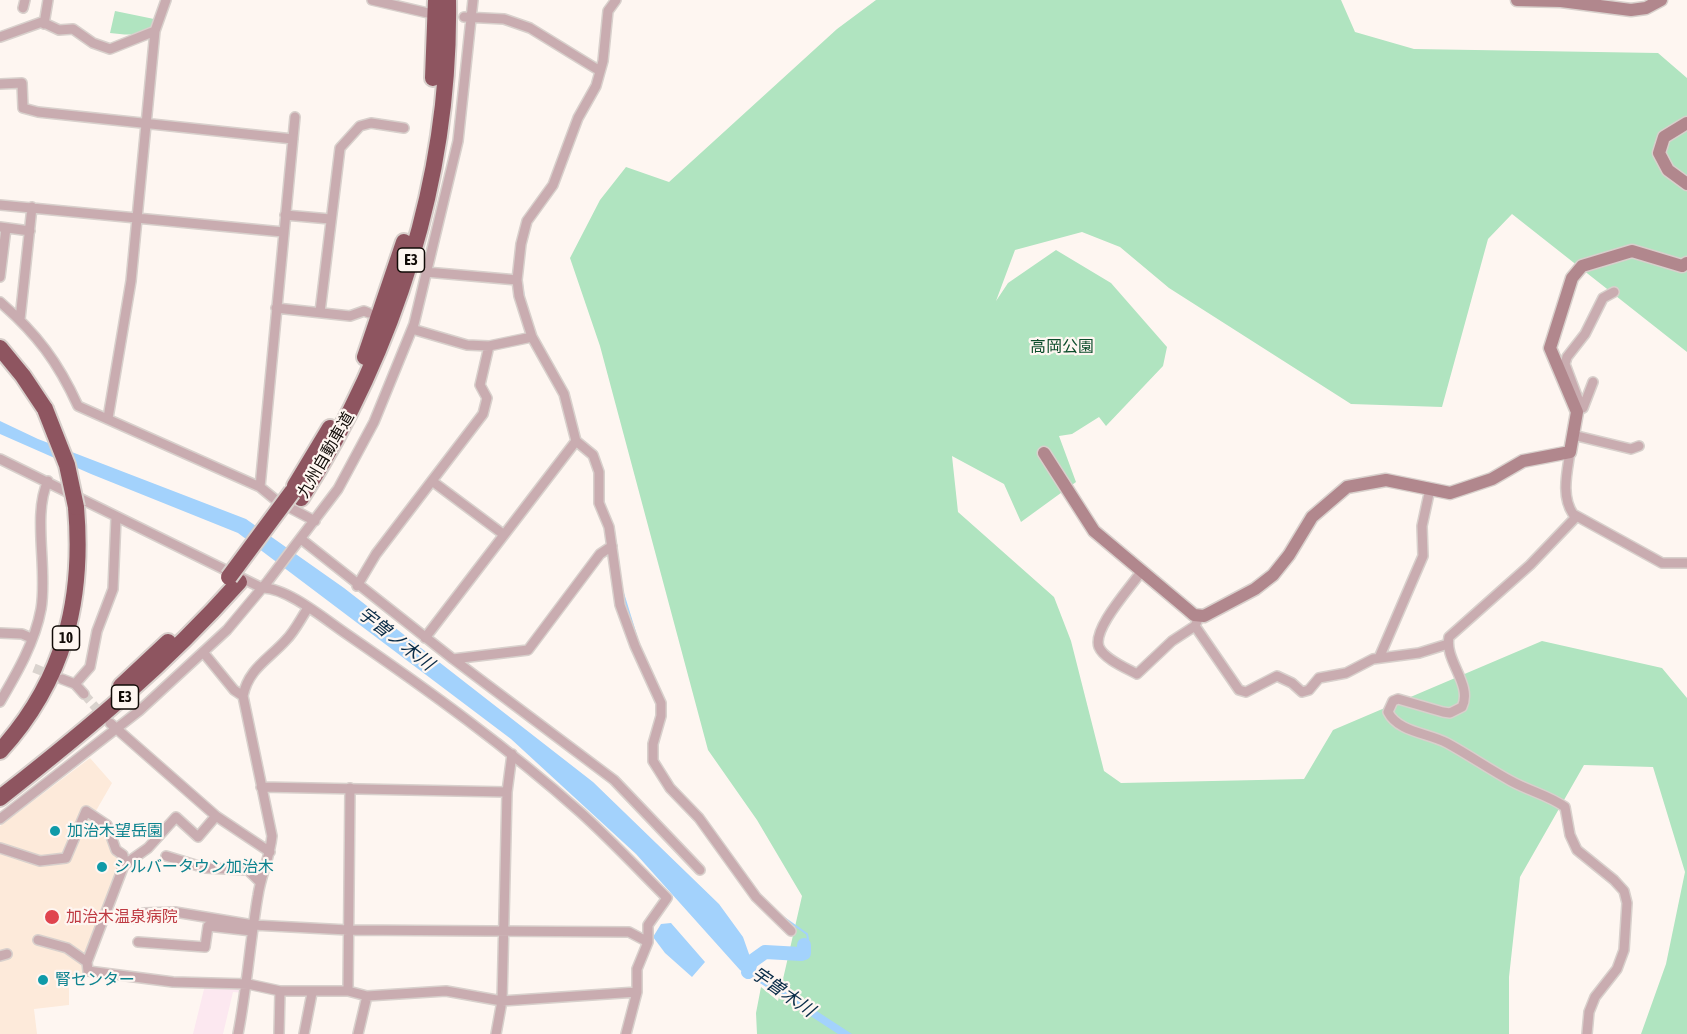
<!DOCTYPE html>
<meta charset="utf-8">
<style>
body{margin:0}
canvas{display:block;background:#fef6f1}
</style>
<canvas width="1687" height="1034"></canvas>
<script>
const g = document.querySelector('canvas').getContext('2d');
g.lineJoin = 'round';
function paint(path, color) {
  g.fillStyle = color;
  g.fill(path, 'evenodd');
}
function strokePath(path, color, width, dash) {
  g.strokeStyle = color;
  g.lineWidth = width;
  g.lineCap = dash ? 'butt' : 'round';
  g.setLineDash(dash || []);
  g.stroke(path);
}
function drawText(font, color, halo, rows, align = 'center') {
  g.font = font + ' "Asap Condensed","Noto Sans JP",sans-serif';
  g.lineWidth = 4.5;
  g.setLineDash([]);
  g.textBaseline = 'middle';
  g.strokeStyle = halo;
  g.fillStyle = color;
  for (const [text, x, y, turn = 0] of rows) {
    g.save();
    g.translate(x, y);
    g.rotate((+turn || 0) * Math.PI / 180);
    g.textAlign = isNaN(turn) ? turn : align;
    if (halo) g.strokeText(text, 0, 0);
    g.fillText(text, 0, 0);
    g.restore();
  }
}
const education = new Path2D(`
 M 206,981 L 247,983 L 244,993 L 233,992 L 223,1034 L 193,1034 Z`);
const medical = new Path2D(`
 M 90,758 L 112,783 L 93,816 L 112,829 L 125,860 L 82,974 L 69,981 L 69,1005 L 34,1009 L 37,1034 L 0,1034 L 0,826 Z`);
const green = new Path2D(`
 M 876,0 L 1341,0 L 1355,32 L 1414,49 L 1658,53 L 1687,78 L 1687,352 L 1512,214 L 1488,239 L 1442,407 L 1351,404 L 1169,288 L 1120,247 L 1082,232 L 1015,250 L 996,301 L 1008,283 L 1056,250 L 1111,283 L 1167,347 L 1163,366 L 1106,426 L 1099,417 L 1072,434 L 1059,436 L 1076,482 L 1021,522 L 1004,484 L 952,456 L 958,512 L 1054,597 L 1071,641 L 1104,771 L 1121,783 L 1304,779 L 1333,730 L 1542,641 L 1662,668 L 1687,698 L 1687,1034 L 1641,1034 L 1666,964 L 1685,872 L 1653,767 L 1584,765 L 1520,877 L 1509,977 L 1509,1034 L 757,1034 L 756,1013 L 761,987 L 778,1001 L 802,896 L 757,820 L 708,750 L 600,346 L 570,258 L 600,200 L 626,167 L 669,182 L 837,29 Z
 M 115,11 L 154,19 L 157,21 C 146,38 128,35 110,33 Z`);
const water = new Path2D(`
 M 0,421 L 38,439 L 246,519 L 344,588 L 593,782 L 719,904 L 743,937 L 755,971 L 852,1034 L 838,1034 L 740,970 L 636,854 L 511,739 L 238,533 L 91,474 L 0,434 Z
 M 671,923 L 705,962 L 692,977 L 665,953 L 653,937 L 661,924 Z`);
const stream = new Path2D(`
 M 521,277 L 524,298
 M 623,593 L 639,645
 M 740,868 L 760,895
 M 783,917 L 807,934 L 808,939 L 804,945`);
const river = new Path2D(`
 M 748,972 L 751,962 L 765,952 L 801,954 L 804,953 L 804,945`);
const streetTunnel = new Path2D(`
 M 34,668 L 54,676
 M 84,694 L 104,717`);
const street = new Path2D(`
 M 372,0 L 428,13
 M 616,0 L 608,11 L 603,61 L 596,86 L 578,118 L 553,185 L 527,221 L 521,244 L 517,280 L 519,296 L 532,337 L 564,394 L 576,441 L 593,455 L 599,472 L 599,503 L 609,527 L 620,605 L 635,646 L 661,703 L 661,716 L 653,744 L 653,761 L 670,788 L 699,818 L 756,897 L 791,931
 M 23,8 L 25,0
 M 464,17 L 504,19 L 530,28 L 600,71
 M 44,24 L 48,0
 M 0,37 L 42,22 L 59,30 L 73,29 L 93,43 L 110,49 L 155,31
 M 0,84 L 22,83 L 23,108 L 38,112 L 293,139
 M 0,205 L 283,232
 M 285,215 L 330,219
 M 0,227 L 30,231
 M 426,272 L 517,280
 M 0,277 L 6,228
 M 0,302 C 37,334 58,362 78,406 L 260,487 L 277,501 L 315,521
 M 276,308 L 350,316 L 364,311 L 369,313
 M 320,312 L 340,148 L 360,126 L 371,123 L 404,128
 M 20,319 L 32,207
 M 412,329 L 467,345 L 489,346
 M 1583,408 L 1593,382
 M 1577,411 L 1580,404 L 1565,364 L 1567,357 L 1585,334 L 1603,298 L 1614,292
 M 108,418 L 131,281 L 155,31 L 166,0
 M 1573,435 L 1631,449 L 1639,446
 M 1570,452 C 1567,473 1561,496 1573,514 L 1662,563 L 1687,563
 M 0,459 L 262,588 C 287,587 327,621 348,635 C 428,690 507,747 580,812 C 610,839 638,869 667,898 L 648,925 L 648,942 L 637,969 L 637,992 L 626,1034
 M 432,481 L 503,534
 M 260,487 L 295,117
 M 1576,517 L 1530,565 L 1449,637 C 1444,660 1473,685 1462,707 L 1450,713 L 1443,712 L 1398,699 L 1393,701 L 1388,712 C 1398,732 1428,733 1447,743 C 1469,755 1489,769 1511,781 C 1529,791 1548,795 1565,807 L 1570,835 L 1577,850 L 1614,880 L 1624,891 L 1627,903 L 1624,950 L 1617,969 L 1595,997 L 1589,1012 L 1587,1034
 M 301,539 L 453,659 L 528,650 L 600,554 L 612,546
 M 1141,572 C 1130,588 1092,629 1099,647 C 1104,659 1126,668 1137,674 L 1172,641 L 1195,626
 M 357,586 L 376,554 L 483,414 L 487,398 L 480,385 L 489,346 L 532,337
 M 1199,617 L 1195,626 L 1239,690 L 1246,692 L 1277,676 L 1292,683 L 1302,692 L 1309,690 L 1319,678 L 1346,673 L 1373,659 L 1419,653 L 1448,644
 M 0,633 L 22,634 L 31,638
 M 425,638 L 576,441
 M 203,652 L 234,690 L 243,696
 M 1379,658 L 1423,556 L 1422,526 L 1430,489
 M 453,659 L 614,780 L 700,870
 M 62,679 L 75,684 L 90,667 L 97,631 L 113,589 L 116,518
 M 75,684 L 84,694
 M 0,702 C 17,673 35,642 41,609 C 48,570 32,514 48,481
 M 110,723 L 216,816 L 270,852
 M 261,787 L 507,792
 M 216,816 L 198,837 L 176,817 L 148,848 L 124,865 L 87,962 L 88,971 L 173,982 L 248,984 L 280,991 L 348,991 L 367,996 L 446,991 L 502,1001 L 637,992
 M 0,819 L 139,711 L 227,630 L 268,581 L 338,489 L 374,422 L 414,324 L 458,141 L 473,0
 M 0,848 L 40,861 L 66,858 L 86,811 L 107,825 L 116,850 L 123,855 L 124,865
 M 166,856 L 205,868 L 248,870 L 260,882
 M 136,919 L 143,913 L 175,912 L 253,925 L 348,930 L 629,932 L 648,942
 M 38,940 L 67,948 L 87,962
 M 138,942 L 205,947 L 208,926 L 252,931
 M 0,956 L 7,954
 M 348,991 L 350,788
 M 238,1034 C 247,988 250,941 258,895 C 261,875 270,857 272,836 L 243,696 C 248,669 269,659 286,640 C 295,631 301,618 308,608
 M 279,1034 L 280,991
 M 304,1034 L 312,993
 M 358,1034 L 367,996
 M 496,1034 L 502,1001 L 507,792 L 512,754`);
const secondary = new Path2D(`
 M 1517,0 L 1561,1 L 1631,10 L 1646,8 L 1661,0
 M 1687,123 L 1664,137 L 1659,153 L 1668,170 L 1687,184
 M 1044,453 L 1094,531 L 1187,609 L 1194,615 L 1204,616 L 1255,589 L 1273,575 L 1289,555 L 1312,517 L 1347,487 L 1386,480 L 1450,493 L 1492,479 L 1523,461 L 1570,452 L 1577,412 L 1550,348 L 1572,278 L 1582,266 L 1632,251 L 1682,266 L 1687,263`);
const highway = new Path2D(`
 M 433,78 L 436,0
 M 0,348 L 23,376 L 45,409
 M 365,357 L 404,242
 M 295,486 L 330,428
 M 301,498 C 395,349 451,177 448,0
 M 121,686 L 168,642
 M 0,751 C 64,681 84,600 76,507
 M 0,798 C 88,729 164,666 239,582`);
const highwayBridge = new Path2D(`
 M 45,409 L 67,465 L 76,507
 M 229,577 L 292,492`);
const markers = [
 [55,831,6,"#0f9aa8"],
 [102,867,6,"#0f9aa8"],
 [52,917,8,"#e0444e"],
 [43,980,6,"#0f9aa8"]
];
const shields = [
 [411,260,27],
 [66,638,27],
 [125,697,27]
];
const shieldNames = [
 ["E3",411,260],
 ["10",66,638],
 ["E3",125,697]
];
const parkNames = [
 ["高岡公園",1062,347]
];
const streetNames = [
 ["九州自動車道",326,455,-60]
];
const cultureNames = [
 ["加治木望岳園",67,831],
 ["シルバータウン加治木",114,867],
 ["腎センター",55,980]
];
const healthNames = [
 ["加治木温泉病院",66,917]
];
const waterNames = [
 ["宇曽ノ木川",396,639,38],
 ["宇曽木川",783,992,35]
];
paint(education, '#fce8f0');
paint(medical, '#fdeada');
paint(green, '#b0e4c0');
paint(water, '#a3d2fc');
strokePath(stream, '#a3d2fc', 2);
strokePath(river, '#a3d2fc', 14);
strokePath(streetTunnel, '#dad3ce', 9, [9, 4.5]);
strokePath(street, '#d8d0cc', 12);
strokePath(secondary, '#d8d0cc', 15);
strokePath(highway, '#d8d0cc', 20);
strokePath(street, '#c9acb0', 9);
strokePath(secondary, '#b1878d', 12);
strokePath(highway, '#8e5560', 16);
strokePath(highwayBridge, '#d8d0cc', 20, []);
strokePath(highwayBridge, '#8e5560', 16);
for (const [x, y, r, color] of markers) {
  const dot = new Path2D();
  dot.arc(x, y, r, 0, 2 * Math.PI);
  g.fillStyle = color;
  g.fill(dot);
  strokePath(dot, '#fef6f1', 2);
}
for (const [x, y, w] of shields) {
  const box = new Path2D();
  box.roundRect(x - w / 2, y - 12, w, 24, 4.5);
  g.fillStyle = '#fef6f1';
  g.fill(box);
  strokePath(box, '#110b07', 1.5);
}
drawText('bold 15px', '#110b07', null, shieldNames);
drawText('16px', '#0c4d2b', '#fef6f1', parkNames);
drawText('16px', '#110b07', '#fef6f1', streetNames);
drawText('16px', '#0d838f', '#fef6f1', cultureNames, 'left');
drawText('16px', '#be3a42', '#fef6f1', healthNames, 'left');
drawText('italic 18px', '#082b47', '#fef6f1', waterNames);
</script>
